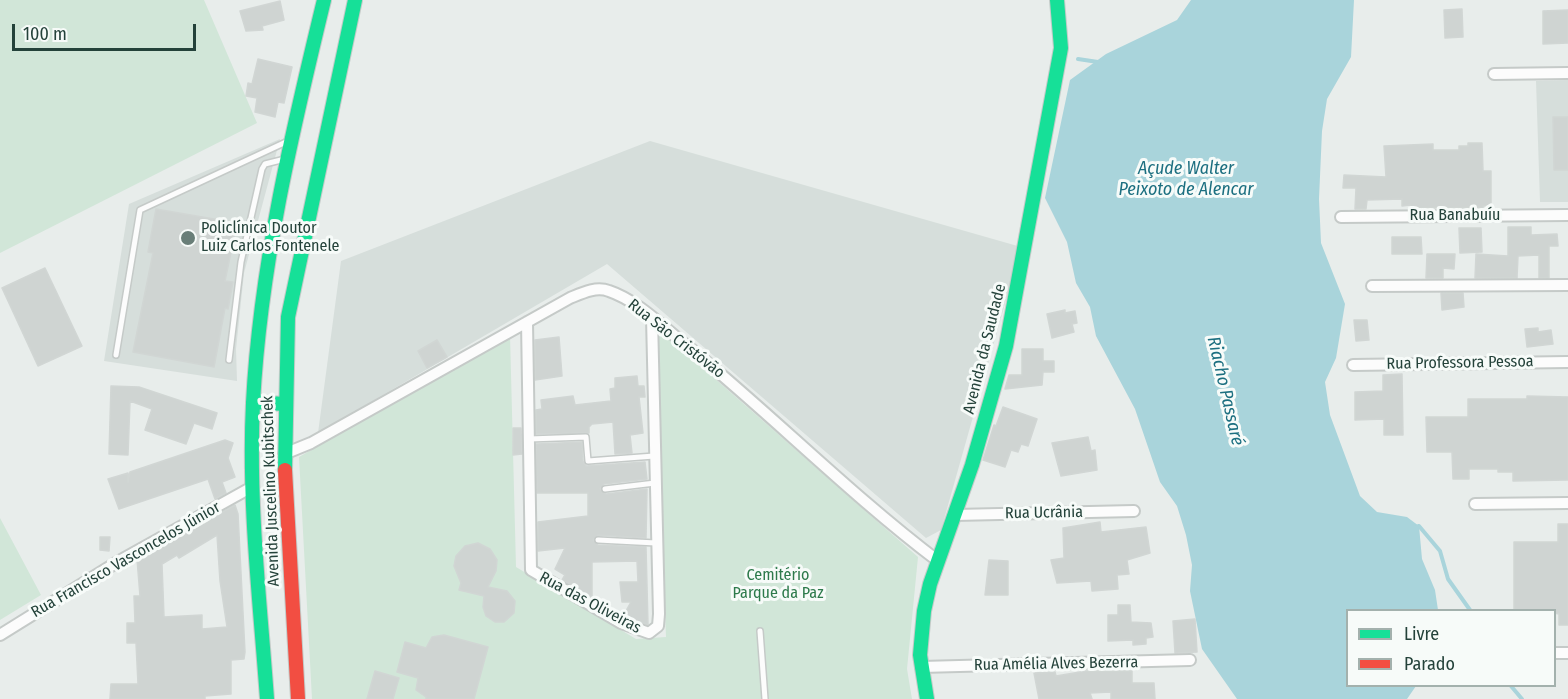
<!DOCTYPE html>
<html>
<head>
<meta charset="utf-8">
<style>
  body { margin:0 }
  #map { position:relative; width:1568px; height:699px; overflow:hidden; background:#e8edeb; font-family:"Fira Sans Condensed",sans-serif }
  canvas { display:block }
  .legend { position:absolute; left:1346px; top:609px; width:210px; height:78px; box-sizing:border-box; background:#f7fbf9; border:2px solid #a3b1ad; margin:0; padding:8px 10px; list-style:none; font-size:18px; color:#24423a }
  .legend li { display:flex; align-items:center; gap:12px; height:30px }
  .legend b { width:30px; border:2px solid #a3b1ad }
  .scale { position:absolute; left:12px; top:24px; width:184px; height:27px; box-sizing:border-box; border:3px solid #24423a; border-top:0; padding-left:8px; font-size:18px; line-height:21px; white-space:nowrap; color:#24423a; -webkit-text-stroke:4px #f7fbf9; paint-order:stroke }
</style>
</head>
<body>
<div id="map">
<canvas width="1568" height="699"></canvas>
<ul class="legend">
<li><b style="height:8px;background:#16e098"></b>Livre</li>
<li><b style="height:8px;background:#f24e42"></b>Parado</li>
</ul>
<div class="scale">100 m</div>
</div>
<script>
const ctx = document.querySelector('canvas').getContext('2d');
ctx.lineJoin = 'round';
function paint(path, color) {
  ctx.fillStyle = color;
  ctx.fill(path, 'evenodd');
}
function trace(path, color, width, dash) {
  ctx.strokeStyle = color;
  ctx.lineWidth = width;
  ctx.lineCap = dash ? 'butt' : 'round';
  ctx.setLineDash(dash || []);
  ctx.stroke(path);
}
function label(font, color, halo, rows, align = 'center') {
  ctx.font = font + ' "Fira Sans Condensed",sans-serif';
  ctx.lineWidth = 6;
  ctx.setLineDash([]);
  ctx.textBaseline = 'middle';
  ctx.strokeStyle = halo;
  ctx.fillStyle = color;
  for (const [text, x, y, turn = 0] of rows) {
    ctx.save();
    ctx.translate(x, y);
    ctx.rotate((+turn || 0) * Math.PI / 180);
    ctx.textAlign = isNaN(turn) ? turn : align;
    if (halo) ctx.strokeText(text, 0, 0);
    ctx.fillText(text, 0, 0);
    ctx.restore();
  }
}
const built = new Path2D(`
  M1568 80V202H1540L1536 81Z
  M280 139 244 273 236 349 237 381 104 361 129 204Z
  M650 141 1021 247 941 530 926 538 607 264 318 433 341 261Z`);
const green = new Path2D(`
  M0 0H204L257 123 0 253Z
  M663 333 918 557 907 669 912 699H312L299 457 510 335 516 567 636 639 666 637 654 337Z
  M0 518 41 595 0 620Z`);
const water = new Path2D(`
  M1191 0H1354L1351 57 1327 99 1322 131 1319 199 1321 243 1345 304 1336 358 1325 382 1330 415 1360 496 1377 512 1407 517 1419 526 1422 559 1435 590 1438 610H1348V686H1416L1407 699H1237L1202 649 1190 591 1192 565 1186 535 1177 506 1160 482 1135 409 1096 336 1090 307 1076 283 1067 242 1045 198 1070 80 1106 54 1177 20Z`);
const stream = new Path2D(`
  M1078 59 1098 62
  M1416 527 1419 526 1440 551 1448 579 1470 610
  M1511 686 1522 699`);
const building = new Path2D(`
  M280 1 284 20 262 26 263 30 246 31 240 11Z
  M1462 9 1463 37 1445 38 1444 10Z
  M1568 10V43L1543 44V11Z
  M258 59 292 67 284 103 278 102 275 117 255 112 257 98 246 96 248 83 252 84Z
  M1553 117H1568V170H1554Z
  M1468 143H1482L1483 171H1491V206H1483V208H1410V205L1402 206V199L1367 200 1366 209H1355L1356 188H1343L1344 175 1386 177 1384 146 1433 144V150H1459V146H1468Z
  M156 209 237 223 225 281 233 282 228 309 225 308 214 367 133 352 153 253 148 252Z
  M1508 227H1531V235L1557 234 1558 246H1549V278H1539V255L1518 256 1517 278H1475L1476 254 1508 256Z
  M1459 228H1481L1482 252 1460 253Z
  M1392 237H1421L1422 254H1392Z
  M1427 254H1455L1454 269 1443 268V278H1426Z
  M45 268 82 346 38 366 2 288Z
  M1441 293H1463L1464 307 1442 310Z
  M1065 310V313L1075 311 1077 323 1072 324 1074 332 1052 338 1047 314Z
  M1354 320H1367L1369 340 1356 341Z
  M1538 328V332L1551 330 1553 344 1527 347 1525 329Z
  M559 337 562 376 535 380V340Z
  M437 340 447 357 427 368 418 351Z
  M1022 349H1043V361H1054V372H1043L1042 385 1005 389 1009 375H1022Z
  M1402 374 1403 435H1384V419L1355 420V392L1383 391V375Z
  M637 376 638 386H644L645 397H639L643 433 630 435 632 453 615 454 613 422 592 424 589 427V433L536 434V410L542 409 541 400 573 396 575 405 611 401 610 389 615 388V378Z
  M111 386 139 387 217 413 212 429 194 423 186 444 145 430 152 409 130 401 128 455 109 454Z
  M1527 396 1568 397V480L1513 481V472H1498V469H1469V479H1453L1452 452H1427L1426 417H1468V399H1527Z
  M1003 407 1037 419 1028 446 1021 444 1018 452 1011 450 1005 467 983 460 994 425 996 426Z
  M513 428H521L522 454 513 455Z
  M1088 437 1091 451 1095 450 1097 470 1061 476 1052 443Z
  M225 440 233 443 228 458 235 477 222 482 226 493 215 499 208 479 119 509 108 479 128 473V482L130 472Z
  M582 442 583 461 586 466 645 462 647 479 604 484 600 489 606 494 647 489 646 538 598 535 593 540 598 545 646 547 648 625 623 616 631 602H622L620 582H638L637 561 592 562V597L562 580 565 575 555 569 565 548 538 551V522L588 516V493H537L536 444Z
  M235 505 238 514 245 652 244 659 231 660V694L205 696V699H110L111 684H138L136 643H127V623H135L134 596H140L137 559ZM217 535 220 581 227 627 202 629V615L164 617 162 564 177 555 179 558Z
  M1100 522 1101 532 1146 527 1150 553 1127 560 1129 574 1117 575 1118 589 1092 591 1091 581 1057 583 1051 560 1064 558 1063 528Z
  M1558 524H1568V625H1559V614L1554 613V610H1514V542H1558Z
  M100 537H110L109 551 100 550Z
  M478 543 490 549 497 560 496 571 488 587 507 591 515 601 514 613 504 622H495L486 616 483 607 484 596 459 590 461 583 454 566 456 556 465 546Z
  M989 560 1008 561V595H985Z
  M1118 605H1130L1131 622 1151 623 1153 637 1146 638V644L1133 645V640L1108 641V615H1118Z
  M1195 619 1197 652 1175 653 1173 621Z
  M444 635 488 647 474 699H426V697L416 690 418 678 397 672 405 642 426 648 432 637Z
  M375 671 399 678 393 699H367Z
  M1086 671H1132V683H1154L1155 699H1111V692L1090 693 1092 699H1039L1034 673 1055 672 1056 676Z`);
const lane = new Path2D(`
  M116 355 140 210 286 142
  M229 360 241 262 262 169 265 164 285 159
  M529 439 586 437 588 461 654 456
  M605 489 655 483
  M598 540 656 543
  M760 631 765 699`);
const street = new Path2D(`
  M1494 74 1568 73
  M1341 217 1568 215
  M1372 286 1568 285
  M527 322 531 570 621 623 649 633 658 626 659 614 652 318
  M1353 365 1568 362
  M284 454 311 443 570 298C582 293 596 286 609 291 639 301 666 330 691 349 775 418 851 495 938 561
  M1475 504 1568 503
  M955 515 1134 511
  M0 635 119 561 252 487
  M1554 653H1568
  M921 667 1190 660`);
const fast = new Path2D(`
  M253 402 284 404
  M285 470 288 317 355 0
  M267 699C260 601 248 502 253 403 260 267 292 132 324 0
  M927 699 920 655 924 611 930 584 972 465 1006 346 1061 48 1057 0`);
const jam = new Path2D(`
  M285 470 298 699`);
const markers = [
  [188,238,8,"#697e78"]
];
const streetNames = [
  ["Rua Banabuíu",1455,216],
  ["Rua São Cristóvão",676,339,38],
  ["Avenida da Saudade",985,349,-76],
  ["Rua Professora Pessoa",1460,363,-1],
  ["Avenida Juscelino Kubitschek",271,491,-92],
  ["Rua Ucrânia",1044,513,-1],
  ["Rua Francisco Vasconcelos Júnior",126,560,-30],
  ["Rua das Oliveiras",590,603,28],
  ["Rua Amélia Alves Bezerra",1056,664,-1]
];
const poiNames = [
  ["Policlínica Doutor",201,229],
  ["Luiz Carlos Fontenele",201,247]
];
const parkNames = [
  ["Cemitério",778,576],
  ["Parque da Paz",778,594]
];
const waterNames = [
  ["Açude Walter",1186,169],
  ["Peixoto de Alencar",1186,190],
  ["Riacho Passaré",1225,391,77]
];
paint(built, '#d6dedb');
paint(green, '#d1e6d8');
paint(water, '#a9d4db');
trace(stream, '#a9d4db', 4);
paint(building, '#cfd4d2');
trace(building, '#d1d6d4', 1.5);
trace(lane, '#c5cac8', 8);
trace(street, '#c5cac8', 14);
trace(fast, '#c3cbc8', 16);
trace(jam, '#c3cbc8', 16);
trace(lane, '#fcfcfc', 5);
trace(street, '#fcfcfc', 10);
trace(fast, '#16e098', 14);
trace(jam, '#f24e42', 14);
for (const [x, y, r, color] of markers) {
  const dot = new Path2D();
  dot.arc(x, y, r, 0, 2 * Math.PI);
  ctx.fillStyle = color;
  ctx.fill(dot);
  trace(dot, '#f7fbf9', 2);
}
label('16px', '#24423a', '#f7fbf9', streetNames);
label('16px', '#24423a', '#f7fbf9', poiNames, 'left');
label('16px', '#2d7a4b', '#f7fbf9', parkNames);
label('italic 18px', '#1c6f80', '#f7fbf9', waterNames);
</script>
</body>
</html>
